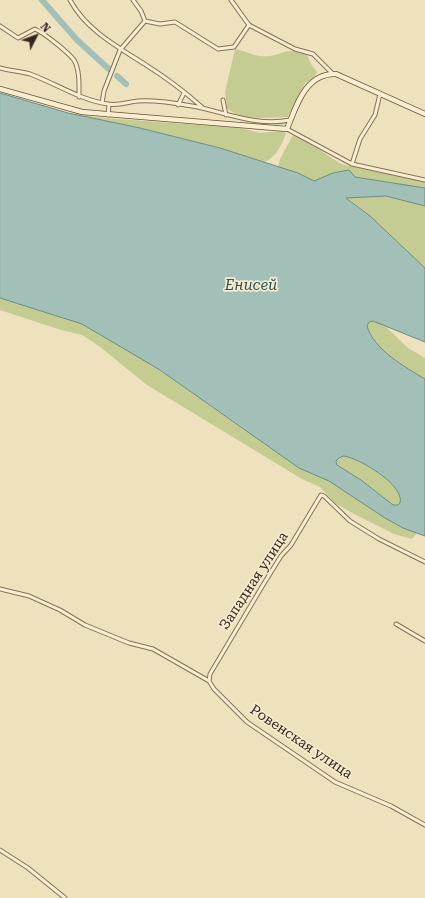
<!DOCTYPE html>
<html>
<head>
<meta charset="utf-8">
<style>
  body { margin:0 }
  #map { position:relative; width:425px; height:898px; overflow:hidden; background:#eee1be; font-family:"Roboto Serif",serif }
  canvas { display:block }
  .north { position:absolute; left:16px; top:16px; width:40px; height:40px; -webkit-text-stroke:3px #f6ebce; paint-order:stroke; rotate:48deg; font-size:11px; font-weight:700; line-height:16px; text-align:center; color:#36291c }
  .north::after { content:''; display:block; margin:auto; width:14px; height:18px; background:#36291c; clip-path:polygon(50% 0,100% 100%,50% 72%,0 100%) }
</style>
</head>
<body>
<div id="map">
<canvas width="425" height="898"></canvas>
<div class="north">N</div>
</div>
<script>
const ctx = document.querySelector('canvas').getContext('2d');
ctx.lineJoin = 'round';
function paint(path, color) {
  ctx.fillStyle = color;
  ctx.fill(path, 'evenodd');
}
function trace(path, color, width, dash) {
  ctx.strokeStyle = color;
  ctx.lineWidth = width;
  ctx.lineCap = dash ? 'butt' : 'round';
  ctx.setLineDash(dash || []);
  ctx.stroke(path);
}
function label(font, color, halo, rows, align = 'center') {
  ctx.font = font + ' "Roboto Serif",serif';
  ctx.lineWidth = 3.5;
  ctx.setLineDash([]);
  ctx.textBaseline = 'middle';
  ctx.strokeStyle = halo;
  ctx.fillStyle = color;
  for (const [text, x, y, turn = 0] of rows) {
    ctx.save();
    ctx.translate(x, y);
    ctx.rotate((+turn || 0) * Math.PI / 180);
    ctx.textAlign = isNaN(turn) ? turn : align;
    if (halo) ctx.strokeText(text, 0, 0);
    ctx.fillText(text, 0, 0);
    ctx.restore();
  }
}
const green = new Path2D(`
  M235 49C244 50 251 55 260 56 275 58 282 50 294 51 298 52 303 54 307 55L311 64 317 72 313 79 305 83 288 117C269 117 242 122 227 108L225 92Z
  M68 113 104 118 240 128 260 133 282 131 286 133C283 143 275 159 264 162L220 148 140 128Z
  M293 135 317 148 341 164 425 182V188L333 173 314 181 278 167 280 159Z
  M386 196 425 206V268L370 216 346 197Z
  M0 298 82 324 110 340 160 370 299 468 329 481 385 518 417 533 412 539 394 534 354 514 335 503 320 487 302 479 147 385 99 346 82 335 61 330 0 310Z
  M373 321 384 325 408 348 425 358V379C405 367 374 350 367 326L369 322Z
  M344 456C359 458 405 485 400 503L398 505H393L361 480 337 465 336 461 339 458Z`);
const water = new Path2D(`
  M0 93 68 113 140 128 220 148 298 173 314 181 333 173 349 170 355 177 425 188V206L386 196 346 198 370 216 425 268V342L373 321 369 322 367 326C374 350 405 367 425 379V536L403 528 385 518 329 481 299 468 160 370 82 324 0 298ZM344 456C359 458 405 485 400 503L398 505H393L361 480 337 465 336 461 339 458Z`);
const river = new Path2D(`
  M42 0 77 40 110 70
  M117 76 126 84`);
const street = new Path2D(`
  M70 0C86 30 118 47 146 65 165 77 185 92 202 107
  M133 0 141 11 145 21 160 24 175 22 218 49 234 47 249 25
  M231 0 249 25 295 49 313 54 333 74
  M0 26 18 38 35 29C44 33 68 52 74 60 80 70 79 86 79 97
  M0 68C10 71 20 71 30 74 57 84 80 100 108 104 119 106 127 102 138 101 156 100 175 103 192 106 225 112 256 127 290 120
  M223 100 226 115
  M102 103 104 91 120 50 145 21
  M178 105 184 93
  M108 115 109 105
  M287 129 352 164 425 180
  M352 164 360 139 375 115 380 94
  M0 589 29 596 60 610 85 625 129 643 153 649 209 681 214 689 247 722 335 782 391 806 425 825
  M396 624 425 641
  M209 681 210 674 263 585 281 556 291 545 321 495 324 496 350 521 379 539 425 562
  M0 850 28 868 65 898`);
const secondary = new Path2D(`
  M0 89 82 112 287 129C296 107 305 73 336 74L425 114`);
const streetNames = [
  ["Западная улица",254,581,-57],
  ["Ровенская улица",301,742,34]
];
const waterNames = [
  ["Енисей",251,286]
];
paint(green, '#c4cc92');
paint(water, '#a2c0b7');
trace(water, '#698d85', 1);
trace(river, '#a2c0b7', 6);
trace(street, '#867157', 5);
trace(secondary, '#68523a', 6);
trace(street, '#f9eed1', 3);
trace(secondary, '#f9eed1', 4.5);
label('14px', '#36291c', '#f6ebce', streetNames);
label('italic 15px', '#2a5654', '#f6ebce', waterNames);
</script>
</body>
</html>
